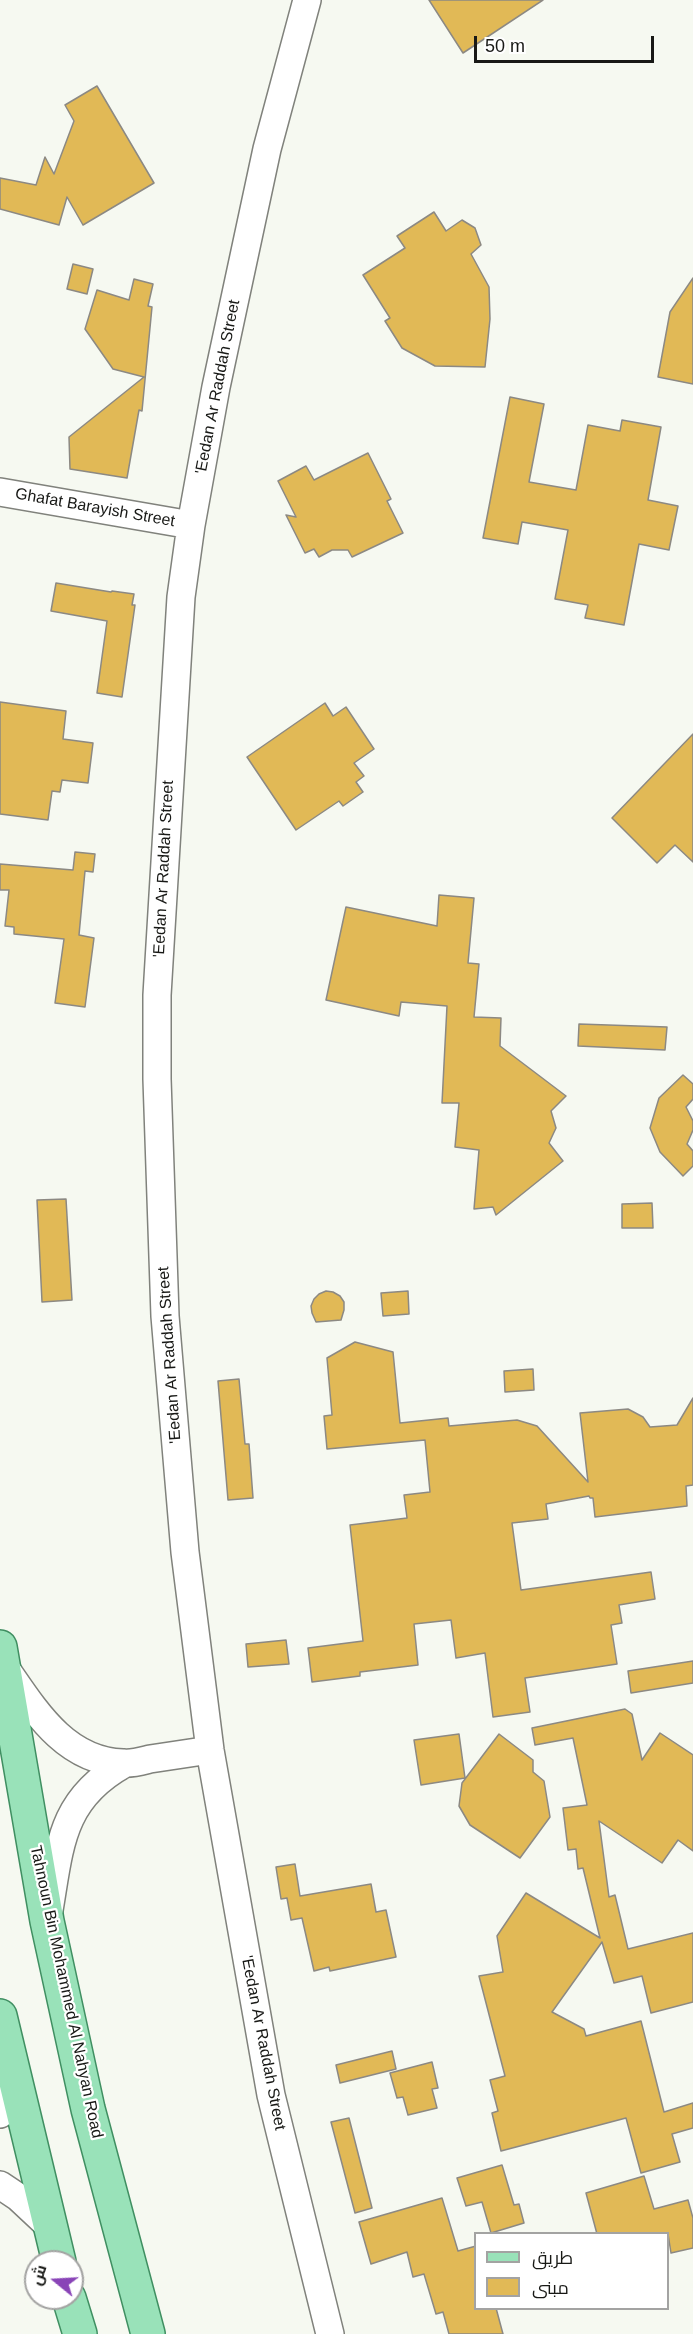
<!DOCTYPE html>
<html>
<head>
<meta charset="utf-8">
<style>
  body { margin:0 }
  #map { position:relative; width:693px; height:2334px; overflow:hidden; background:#f6f9f1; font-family:Arial,Cairo,sans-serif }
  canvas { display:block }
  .legend { position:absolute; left:474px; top:2232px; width:195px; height:78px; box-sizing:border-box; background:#fff; border:2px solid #a3a3a2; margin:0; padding:8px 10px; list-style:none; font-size:18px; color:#181916 }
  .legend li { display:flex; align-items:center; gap:12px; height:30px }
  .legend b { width:30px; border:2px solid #a3a3a2 }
  .north { position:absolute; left:24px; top:2250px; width:60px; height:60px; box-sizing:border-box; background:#fff; border:2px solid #a3a3a2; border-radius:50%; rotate:288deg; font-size:16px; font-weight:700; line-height:24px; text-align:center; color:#181916 }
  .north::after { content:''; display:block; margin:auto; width:21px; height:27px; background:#8944b7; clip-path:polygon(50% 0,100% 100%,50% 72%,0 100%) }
  .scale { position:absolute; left:474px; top:36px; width:180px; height:27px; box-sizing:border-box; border:3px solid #181916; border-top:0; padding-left:8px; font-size:18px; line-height:21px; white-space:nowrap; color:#181916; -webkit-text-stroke:4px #fff; paint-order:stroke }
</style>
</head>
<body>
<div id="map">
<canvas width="693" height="2334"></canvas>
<ul class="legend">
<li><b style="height:8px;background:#99e2b9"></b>طريق</li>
<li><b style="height:16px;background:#e1b956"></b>مبنى</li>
</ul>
<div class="north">ش</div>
<div class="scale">50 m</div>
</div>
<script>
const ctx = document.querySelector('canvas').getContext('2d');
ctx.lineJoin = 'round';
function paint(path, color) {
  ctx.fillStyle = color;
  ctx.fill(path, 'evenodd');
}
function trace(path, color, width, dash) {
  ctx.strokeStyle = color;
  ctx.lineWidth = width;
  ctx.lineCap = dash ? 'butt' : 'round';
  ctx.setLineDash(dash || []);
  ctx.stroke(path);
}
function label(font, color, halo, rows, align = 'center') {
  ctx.font = font + ' Arial,sans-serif';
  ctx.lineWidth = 4.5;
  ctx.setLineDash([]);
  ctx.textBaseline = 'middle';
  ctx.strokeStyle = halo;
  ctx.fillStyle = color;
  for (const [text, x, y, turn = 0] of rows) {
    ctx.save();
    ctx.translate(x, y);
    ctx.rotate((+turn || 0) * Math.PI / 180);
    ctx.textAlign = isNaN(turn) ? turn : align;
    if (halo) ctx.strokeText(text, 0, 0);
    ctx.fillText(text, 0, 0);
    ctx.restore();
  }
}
const building = new Path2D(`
  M429 0H543L463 53Z
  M97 86 154 183 83 225 67 197 59 225 0 209V178L36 185 45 157 54 174 74 121 65 105Z
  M434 212 446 231 462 220 475 228 481 245 471 254 489 287 490 319 485 367 435 366 402 348 385 321 390 318 363 275 405 248 397 236Z
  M73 264 93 269 87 294 67 289Z
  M693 278V384L658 377 670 312Z
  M134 279 153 284 148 306 152 307 142 411 139 410 127 478 70 469 69 437 144 377 113 369 85 329 97 290 129 300Z
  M510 397 544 404 529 482 576 490 588 425 620 431 622 420 661 427 648 500 678 506 669 550 639 544 624 625 585 618 588 605 555 599 568 530 522 522 518 544 483 538Z
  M368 453 391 499 387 501 403 533 352 557 348 550H332L319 557 314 549 305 553 286 515 296 517 278 481 306 466 314 480Z
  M56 583 111 592 112 591 134 594 132 605H135L122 697 97 693 107 621 51 611Z
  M0 702 66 711 63 739 93 743 88 783 62 780 60 792 52 791 48 820 0 814Z
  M325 703 333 716 346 707 374 749 354 763 364 776 356 782 363 792 343 806 339 801 296 830 247 757Z
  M693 734V862L675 845 657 863 612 818Z
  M75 852 95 854 93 872 85 871 79 935 94 938 85 1007 55 1003 64 939 14 934V927L5 926 9 890H0V864L73 870Z
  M439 895 474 898 468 963 479 964 474 1017 501 1018 500 1046 566 1096 551 1111 556 1128 549 1143 563 1161 496 1215 493 1207 474 1209 479 1150 455 1147 459 1103H442L447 1006 401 1002 399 1016 326 1000 346 907 437 926Z
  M579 1024 667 1027 665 1050 578 1046Z
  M683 1075 693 1084V1099L686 1107 693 1121V1130L687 1144 693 1151V1166L683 1176 660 1152 650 1128 659 1098Z
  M66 1199 72 1300 42 1302 37 1200Z
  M652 1203 653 1228H622V1204Z
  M326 1291 333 1292 340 1296 344 1302V1310L341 1320 316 1322 312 1313 311 1306 314 1299 319 1294Z
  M408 1291 409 1314 383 1316 381 1293Z
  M355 1342 393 1352 400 1423 448 1418 449 1426 517 1420 537 1426 588 1482 580 1413 628 1409 643 1417 650 1427 677 1425 693 1398V1485L686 1486 687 1506 595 1517 593 1498H590L589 1496 546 1504 548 1519 512 1523 521 1590 651 1572 655 1599 619 1605 622 1623 611 1625 617 1664 525 1678 530 1712 493 1717 485 1653 456 1658 451 1620 414 1624 418 1665 360 1672V1676L312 1682 308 1648 363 1641 350 1525 407 1518 404 1495 430 1492 425 1440 327 1449 324 1416 332 1415 327 1358Z
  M533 1369 534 1390 505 1392 504 1371Z
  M239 1379 245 1444H249L253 1498 228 1500 218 1381Z
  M286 1640 289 1664 248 1667 246 1644Z
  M693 1661V1683L631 1693 628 1671Z
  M625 1709 632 1714 642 1760 660 1733 693 1755V1851L678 1840 662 1863 599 1821 609 1897 615 1895 628 1949 693 1933V2002L651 2013 642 1976 614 1983 602 1942 552 2012 584 2029 586 2036 641 2021 664 2112 693 2103V2128L672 2134 680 2162 641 2173 626 2118 501 2151 492 2113 498 2111 490 2080 505 2076 479 1976 503 1972 497 1936 526 1893 600 1938 583 1868 578 1869 576 1849 568 1850 563 1808 587 1805 573 1738 535 1745 532 1728Z
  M459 1734 465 1778 421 1785 414 1740Z
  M499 1734 533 1760V1772L544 1781 550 1817 520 1858 470 1825 459 1806 462 1783Z
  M295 1864 300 1896 371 1884 376 1912 386 1910 396 1957 330 1971 329 1967 314 1971 302 1918 291 1920 287 1898 281 1899 276 1867Z
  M392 2051 396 2069 340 2083 336 2065Z
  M432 2062 438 2088 432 2089 437 2108 408 2115 403 2097 397 2098 390 2073Z
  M349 2118 372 2208 355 2213 331 2122Z
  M502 2165 514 2205 519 2204 524 2223 491 2233 482 2202 466 2206 457 2178Z
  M644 2176 654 2209 688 2200 693 2218V2248L671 2253 668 2234H597L586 2193Z
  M442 2198 458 2251 476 2246V2308H496L503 2334H449L443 2312 436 2314 424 2274 413 2277 407 2252 371 2264 359 2222Z`);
const minor = new Path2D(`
  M307 0 267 149 216 387 191 525 181 597 157 995V1079L165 1316 185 1552 210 1750 271 2095 330 2334
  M0 492 191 525
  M4 1666C34 1709 64 1761 123 1763 132 1764 142 1761 150 1759 170 1756 190 1753 210 1750
  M49 1910C60 1845 61 1799 124 1764
  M0 2114 15 2083
  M0 2185 18 2197 49 2226`);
const major = new Path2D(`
  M0 1647 47 1921 88 2109 148 2334
  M0 2016 59 2262
  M69 2298 80 2334`);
const streetNames = [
  ["'Eedan Ar Raddah Street",218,387,-79],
  ["Ghafat Barayish Street",95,508,10],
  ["'Eedan Ar Raddah Street",164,869,-87],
  ["'Eedan Ar Raddah Street",170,1355,-94],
  ["Tahnoun Bin Mohammed Al Nahyan Road",66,1992,78],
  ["'Eedan Ar Raddah Street",263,2043,79]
];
paint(building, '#e1b956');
trace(building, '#8c8983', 1.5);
trace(minor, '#80827c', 30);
trace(major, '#408f62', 36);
trace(minor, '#fff', 27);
trace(major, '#99e2b9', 33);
label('16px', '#181916', '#fff', streetNames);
</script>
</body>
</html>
